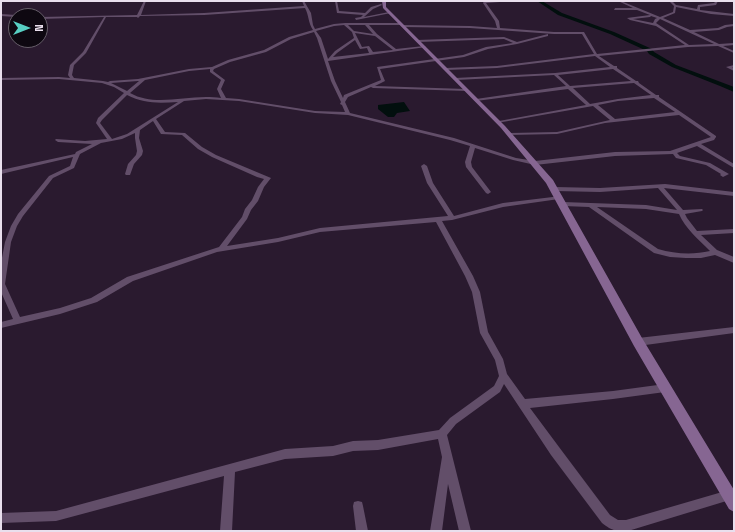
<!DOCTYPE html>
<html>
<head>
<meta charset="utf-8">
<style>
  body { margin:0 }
  #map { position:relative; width:735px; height:532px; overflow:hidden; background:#2a1a2f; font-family:"Space Grotesk",sans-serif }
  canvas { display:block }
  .frame { position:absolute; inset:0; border:2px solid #e9dfed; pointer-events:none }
  .north { position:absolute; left:8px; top:8px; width:40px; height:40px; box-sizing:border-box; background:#0e0811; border:1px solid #665e69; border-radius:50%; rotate:90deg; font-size:11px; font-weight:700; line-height:16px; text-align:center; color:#e9dfed }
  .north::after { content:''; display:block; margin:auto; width:14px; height:18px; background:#57cec2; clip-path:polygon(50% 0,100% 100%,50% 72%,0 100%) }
</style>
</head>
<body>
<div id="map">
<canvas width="735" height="532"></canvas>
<div class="frame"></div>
<div class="north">N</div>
</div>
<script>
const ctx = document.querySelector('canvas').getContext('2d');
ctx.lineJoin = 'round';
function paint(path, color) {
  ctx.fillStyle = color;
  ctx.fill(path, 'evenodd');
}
const water = new Path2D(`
  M404 102 410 111 397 113 394 117H388L378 109V105Z`);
const river = new Path2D(`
  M537 1H542L562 13 614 32 652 49 654 52 676 65 734 87V92L720 86 672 67 649 54 647 51 610 34 558 15Z`);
const street = new Path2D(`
  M144 1H146L141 15 204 13 304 6 302 1H304L311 13 313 25 315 29 334 24 345 23H401L402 25H369L377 34 396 49 424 46 426 47 328 61 335 81 343 98 344 95 381 80 377 67 463 55 486 47 513 43 504 39 418 42 417 40 504 37 517 42 548 34V36L517 44 488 49 464 57 380 69 385 81 375 86 466 89 468 90 467 91 373 88 371 87 348 97 345 102 350 113 454 138 516 158 535 161 615 152 670 151 711 137 679 115 605 123 557 134 508 135V133H510L557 132 610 120 593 106 497 123V121H499L586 105 568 89 476 101 474 100 476 99 566 86 554 75 456 80H455V78L555 73 610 67 595 56 497 68 446 70H445V68L497 66 594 54 582 34H554L470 28 403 27 402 25 470 26 497 28 495 21 483 3 484 1H514L486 3 499 21 500 28 554 32H584L597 54 685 45 656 26 630 20 627 18 650 15 637 10H614L615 8H633L618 1H621L660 17 673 12 674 6 669 1H672L676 5 697 9 698 5 714 3 716 1H718L716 5 700 7V10L734 14V16L711 14 676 7 675 13 663 18 690 30 718 28 725 25 734 24V26L727 27 719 30 694 32 719 44 734 43V45L723 46 734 51V53L718 46 688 47 599 56 614 66H617V68L636 81H638L639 83 656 95H659V97L716 136V137L714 140 701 144 734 164V168L697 146 677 153 680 156 710 163 729 174 723 177 720 175 721 174 706 165 676 158 673 154 615 156 535 165 513 160 475 148 471 162 472 167 491 192 488 194 486 193 466 167 465 162 470 146 450 140 348 115 315 113 239 101 206 99 184 101 156 119 165 132 185 133 202 147 216 155 271 178 264 187 258 201 251 210 247 219 227 246 278 238 320 228 448 216 427 183 421 166 424 164 427 166 433 183 454 216 503 203 561 196V198L559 199 503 207 452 220 442 221 473 276 480 292 488 332 503 359 507 374 525 399 613 391 665 384 668 385 669 388 668 391 665 392 613 399 530 408 559 447 610 515 618 520H626L729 490 733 491 734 494 733 499 628 531C614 531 613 531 602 523L551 455 504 384 500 392 456 424 447 435 471 531H459L448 484 442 531H430L442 457 438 439 378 450 353 451 333 456 285 459 235 472 232 531H220L224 476 56 521 1 523V513L56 511 285 449 333 446 353 441 378 440 439 430 450 418 494 386 499 376 495 360 480 333 472 292 465 276 436 222 320 232 278 242 217 252 133 281 97 302 60 314 1 328V322L13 319 1 292V263L5 242 11 226 18 214 49 176 70 166 73 157 1 174V170L75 154 76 152 92 144 58 142 55 140 56 139 85 141 107 139 96 123 98 118 124 93 114 87 102 83 59 79 1 80V78L59 77 70 78 68 75 70 65 83 52 104 17 40 19V17L137 15ZM305 8C309 15 308 23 313 30L289 37 264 50 228 60 212 67 189 69 138 79 110 81 108 82 103 81 74 78 72 75 74 65 86 53 106 17H137L138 18 140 16 204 15ZM651 16 657 18 655 19 653 23 633 19 650 17ZM660 19 714 44 689 45 656 23ZM344 25 352 32 354 38 335 51 328 59 321 38 316 31 334 26ZM348 25H365L373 34 354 31ZM314 32 317 38 331 81 341 102 340 104 342 105 345 112 315 111 239 99 226 98 221 89 225 80 213 71 214 69 230 62 266 52 291 39ZM355 33 375 36 393 50 373 52 369 46 362 47ZM355 40 360 49 367 48 369 53 333 57 337 53ZM210 69V72L221 80 217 89 221 98C216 97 211 97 206 97 180 97 153 106 130 93L145 80 189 71ZM613 69 631 81 570 86 558 75ZM139 81 127 91 111 83 138 81ZM634 83 651 95 618 99 590 104 573 88ZM127 95C144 104 159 103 178 102L127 134 112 139 100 123 102 120ZM654 98 675 112 615 119 598 105 618 101ZM153 121 161 134 182 135 198 149 212 157 257 177 264 179 258 187 252 200 245 209 242 217 219 247 127 277 91 298 60 308 20 317 5 284 11 242 17 226 23 216 53 178 74 168 80 154 101 143 122 139 135 133V138L137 151 136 155 128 164 125 174 126 175H130L134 164 142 155 143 151 139 138 140 130Z
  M335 1H337L339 11 365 13 371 7 381 4 382 5 373 9 364 17 389 12 391 13 356 20 355 18 361 17 363 15 337 13Z
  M1 14 16 15 18 16 16 17 1 16Z
  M734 65V67H732L734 68V71L726 67Z
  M665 184 734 192V196L664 188 683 210 702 209 703 210 702 211 685 214 687 218 697 231 734 229V233L701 235 717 250 734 257V263L715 255 701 258H686L670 257 654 253 589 207 563 206 560 204 563 202 646 205 677 210 658 188 600 192 555 191 552 189 555 187 600 188ZM597 207 646 209 679 214C685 228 699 240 710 251 693 255 675 254 658 249Z
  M734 327V333L638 346 635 345 634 342 635 339 638 338Z
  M358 501 362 502 363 506 368 531H356L353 506 354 502Z`);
const secondary = new Path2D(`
  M382 1H386V7L505 126 553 180 642 338 734 490V512L729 509 634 346 546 183 501 128 383 8Z`);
paint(water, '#020f0e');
paint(river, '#020f0e');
paint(street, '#624e69');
paint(secondary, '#866692');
</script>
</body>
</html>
